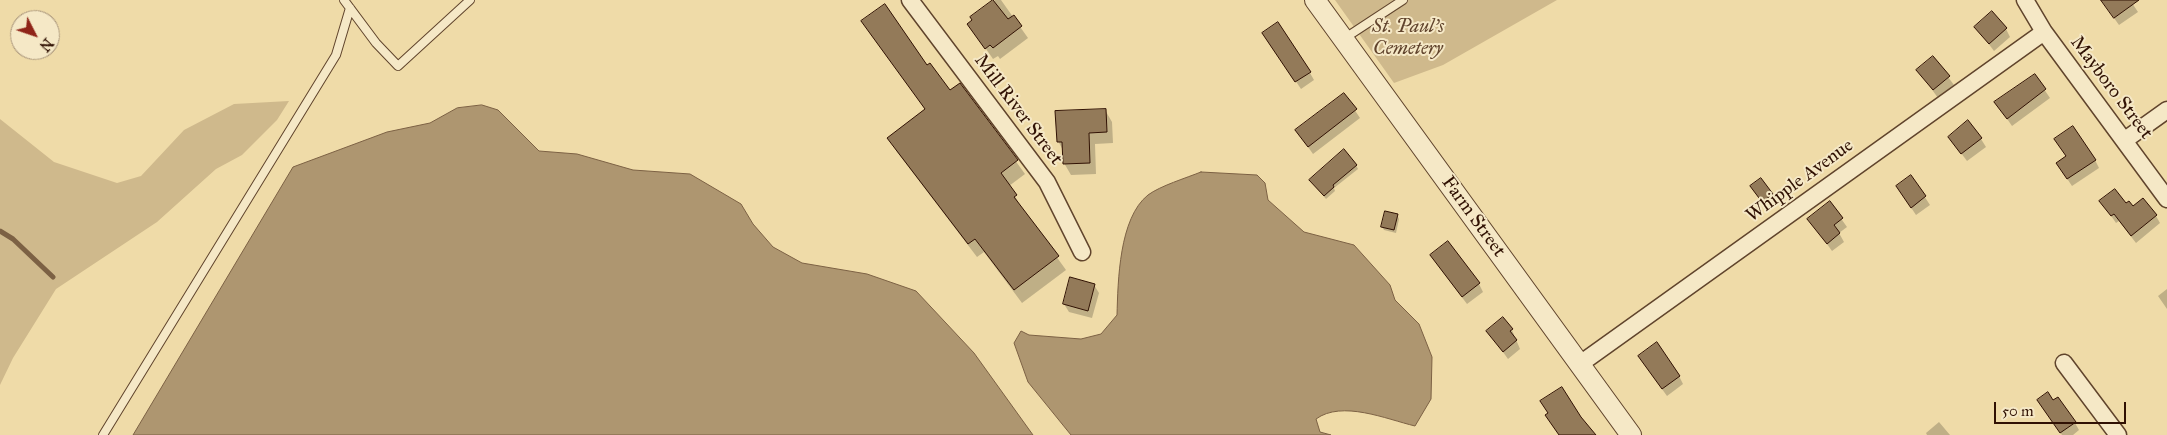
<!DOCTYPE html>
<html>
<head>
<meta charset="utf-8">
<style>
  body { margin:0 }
  #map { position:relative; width:2167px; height:435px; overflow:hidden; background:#efdba8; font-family:"IM FELL Great Primer",serif }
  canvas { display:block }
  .north { position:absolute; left:10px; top:10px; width:50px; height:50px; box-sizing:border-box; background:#f5e8c6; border:1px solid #a69278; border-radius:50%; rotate:131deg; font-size:14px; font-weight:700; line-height:20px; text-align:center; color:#301103 }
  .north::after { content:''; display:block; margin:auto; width:18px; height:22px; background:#8f2418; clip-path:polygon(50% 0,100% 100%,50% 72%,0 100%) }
  .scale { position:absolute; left:1994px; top:402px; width:132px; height:22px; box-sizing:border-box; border:2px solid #301103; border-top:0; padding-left:6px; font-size:15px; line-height:18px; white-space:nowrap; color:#301103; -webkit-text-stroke:4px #f5e8c6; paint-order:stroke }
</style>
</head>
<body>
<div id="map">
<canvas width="2167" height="435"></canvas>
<div class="north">N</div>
<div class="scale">50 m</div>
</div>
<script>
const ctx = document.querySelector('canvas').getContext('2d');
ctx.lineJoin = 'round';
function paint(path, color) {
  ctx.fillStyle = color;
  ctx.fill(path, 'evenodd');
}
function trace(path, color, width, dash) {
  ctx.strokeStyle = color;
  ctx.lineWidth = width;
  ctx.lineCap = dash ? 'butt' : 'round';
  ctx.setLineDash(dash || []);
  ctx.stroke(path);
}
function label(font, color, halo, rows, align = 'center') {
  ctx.font = font + ' "IM FELL Great Primer",serif';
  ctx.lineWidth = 4;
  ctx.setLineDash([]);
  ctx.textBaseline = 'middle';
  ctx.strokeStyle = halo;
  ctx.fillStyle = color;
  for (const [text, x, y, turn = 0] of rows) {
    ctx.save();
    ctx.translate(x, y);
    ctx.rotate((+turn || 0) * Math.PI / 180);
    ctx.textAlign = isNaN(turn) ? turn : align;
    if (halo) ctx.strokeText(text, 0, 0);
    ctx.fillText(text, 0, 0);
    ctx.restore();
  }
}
const green = new Path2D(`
  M1335 0H1557L1443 65 1394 83Z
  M289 101 277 120 242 155 216 169 157 222 56 289 13 358 0 385V119L54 162 117 183 141 176 184 130 234 104Z`);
const water = new Path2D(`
  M482 105 498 110 539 151 577 154 633 170 690 174 741 204 753 224 773 247 802 263 867 274 916 291 974 353 1033 435H133L293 167 387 132 430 123 457 108Z
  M1201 172 1257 175 1265 183 1268 200 1304 232 1354 245 1390 285 1395 300 1419 324 1432 357 1431 399 1415 426C1386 419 1342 400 1316 419L1320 432 1331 435H1071L1028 382 1014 343 1021 331 1029 335 1081 339 1101 334 1117 315C1118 281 1119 218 1148 195 1160 186 1186 178 1201 172Z`);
const shadow = new Path2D(`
  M995 0H1001L1028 38 1000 59 998 56 993 59 969 24 974 20 972 17Z
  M2101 0H2130L2138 12 2119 25Z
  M863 21 927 67 950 92 960 84 1025 174 1009 186 1023 210 1066 270 1022 303 984 252 977 257 897 152 889 138 926 110Z
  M1976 27 2006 29 2010 37 1994 51Z
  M1269 41 1310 73 1314 80 1301 89Z
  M1933 57 1954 85 1938 98 1918 70Z
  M2035 76 2050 98 2012 126 2001 110Z
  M1344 94 1360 118 1313 154 1296 130Z
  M1105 110 1112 122 1113 143 1095 144 1096 174 1071 175 1064 163V152L1058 141Z
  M1949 137 1981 139 1986 147 1967 161Z
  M2067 157 2095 160 2099 168 2072 186 2062 171Z
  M1356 165 1358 169 1334 188 1335 191 1326 199 1311 181Z
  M1911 176 1930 205 1916 215 1902 194Z
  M1757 194 1772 195 1776 202 1767 209Z
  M2101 201 2126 205 2156 216 2160 223 2136 243 2119 221 2116 223Z
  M1830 203 1847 227 1839 233 1844 242 1832 251 1809 219Z
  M1397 215 1399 219 1396 233 1384 230 1382 227Z
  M1436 263 1479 284 1483 292 1467 304Z
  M1094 285 1099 293 1092 318 1069 312 1064 304Z
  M2167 289V309L2158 296Z
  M1512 330 1520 349 1508 359 1488 331Z
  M1644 364 1679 376 1683 384 1667 396Z
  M2043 408 2075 423 2079 430 2073 435H2062Z
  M1939 422 1950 435H1927L1926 433Z`);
const stream = new Path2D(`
  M0 231 13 239 53 277`);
const building = new Path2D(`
  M993 0 1008 19 1014 15 1022 26 993 48 990 45 985 49 967 24 972 20 970 17Z
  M2101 0H2139L2114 18Z
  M885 4 927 65 930 63 950 90 960 83 1018 160 1001 173 1017 195 1014 197 1059 256 1014 290 975 239 968 244 887 138 925 109 861 21Z
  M1992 11 2007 28 1989 44 1974 27Z
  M1278 22 1311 72 1295 82 1262 33Z
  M1933 56 1950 76 1933 90 1916 70Z
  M2035 74 2046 89 2007 119 1994 102Z
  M1344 93 1357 109 1308 147 1295 130Z
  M1106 109 1107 132 1089 133 1090 163 1063 164 1062 142H1057L1055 111Z
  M1968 120 1982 138 1961 154 1948 137Z
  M2073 126 2096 160 2067 179 2056 163 2066 156 2054 139Z
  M1344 149 1357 165 1333 185 1334 187 1324 196 1309 180Z
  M1911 175 1926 196 1911 208 1896 186Z
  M1761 178 1773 194 1762 202 1750 186Z
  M2115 189 2126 203 2129 201 2133 206 2143 198 2157 215 2131 236 2114 214 2111 216 2099 201Z
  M1830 201 1843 218 1834 225 1840 233 1827 244 1807 219Z
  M1385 211 1398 214 1394 230 1381 227Z
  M1448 241 1480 283 1462 297 1430 255Z
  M1070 277 1095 284 1088 311 1063 304Z
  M1503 317 1513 329 1510 331 1517 340 1503 352 1486 331Z
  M1657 342 1680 376 1662 389 1638 356Z
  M1562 387 1581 417 1596 435H1559L1545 415 1548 413 1540 401Z
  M2048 392 2053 400 2058 397 2076 422 2060 433 2037 400Z`);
const service = new Path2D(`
  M344 0 376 43 398 66 470 0
  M1345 38 1403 0
  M103 435 336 55 350 8`);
const minor = new Path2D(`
  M910 0 1047 182 1082 252
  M2025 0 2044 32 2167 199
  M2125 140 2167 110
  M2064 363 2118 435
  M1580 364 2044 32`);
const tertiary = new Path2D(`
  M1315 0 1631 435`);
const parkNames = [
  ["St. Paul's",1408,27],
  ["Cemetery",1408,49]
];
const streetNames = [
  ["Mayboro Street",2111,88,53],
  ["Mill River Street",1018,110,53],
  ["Whipple Avenue",1800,181,-36],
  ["Farm Street",1473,217,54]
];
paint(green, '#cfb98c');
paint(water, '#ae9670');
trace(water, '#7c6144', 1);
paint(shadow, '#0003');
trace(stream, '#7c6144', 5);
paint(building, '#937a59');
trace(building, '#301103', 1);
trace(service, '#60442c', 10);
trace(minor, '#60442c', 19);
trace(tertiary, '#60442c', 22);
trace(service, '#f5e8c6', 8);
trace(minor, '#f5e8c6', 16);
trace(tertiary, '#f5e8c6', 20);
label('italic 19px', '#60432c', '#f5e8c6', parkNames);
label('19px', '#301103', '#f5e8c6', streetNames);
</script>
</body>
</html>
